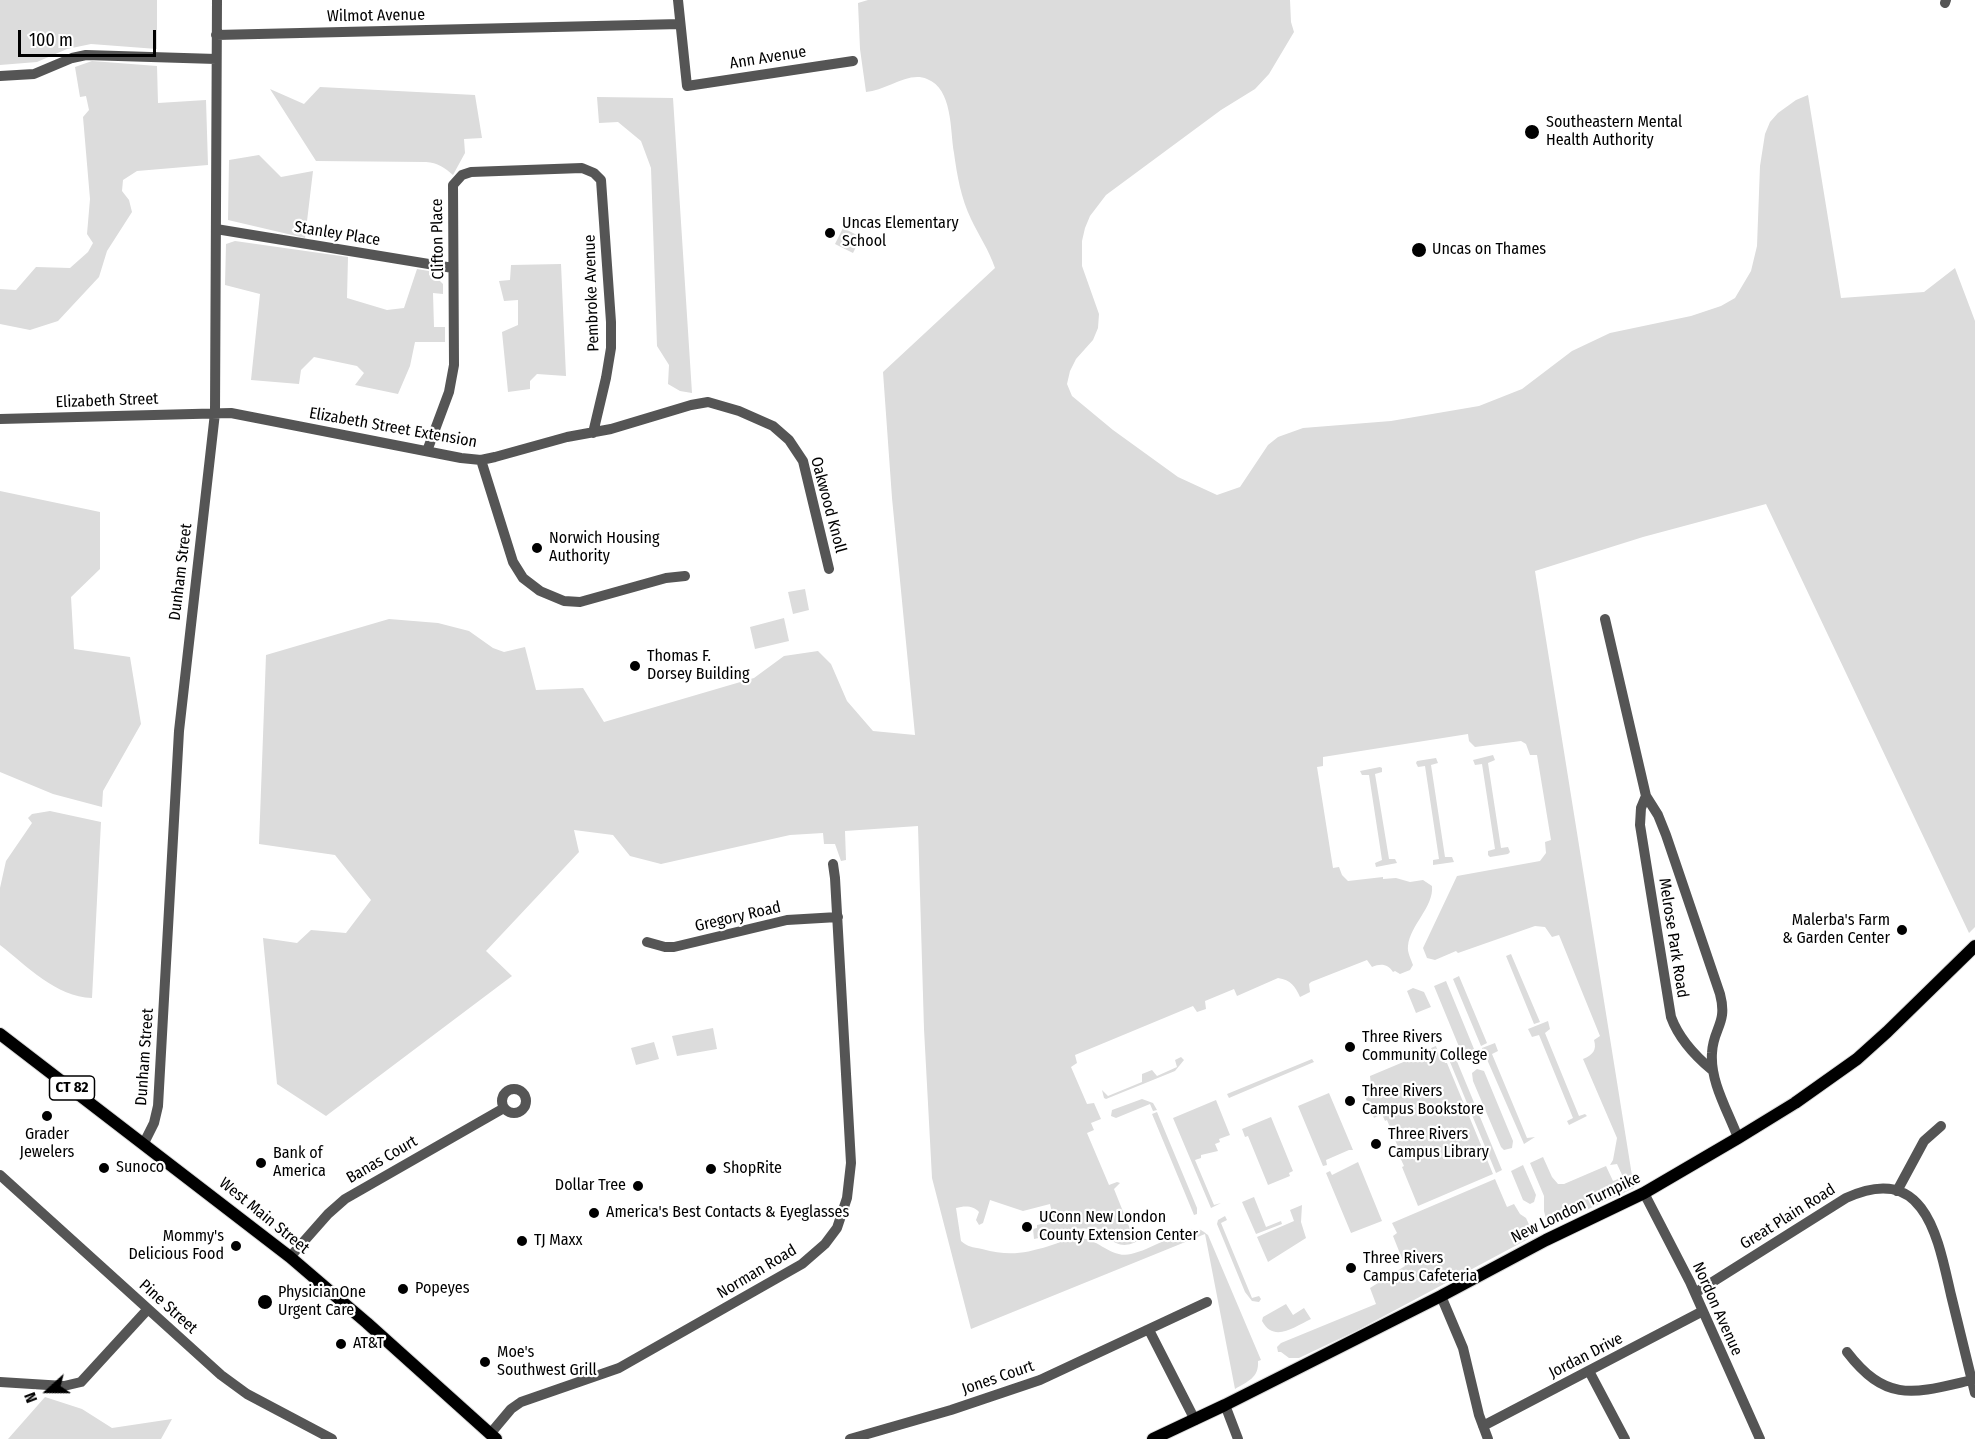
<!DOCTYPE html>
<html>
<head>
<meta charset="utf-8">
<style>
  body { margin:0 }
  #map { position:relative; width:1975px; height:1439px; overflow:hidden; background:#fff; font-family:"Fira Sans Condensed",sans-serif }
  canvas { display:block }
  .north { position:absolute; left:18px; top:1361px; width:60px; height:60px; -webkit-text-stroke:4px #fff; paint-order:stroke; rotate:249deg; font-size:16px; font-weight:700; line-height:24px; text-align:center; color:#000 }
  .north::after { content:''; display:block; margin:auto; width:21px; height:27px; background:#000; clip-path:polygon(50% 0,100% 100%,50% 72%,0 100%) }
  .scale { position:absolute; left:18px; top:30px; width:138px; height:27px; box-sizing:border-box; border:3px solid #000; border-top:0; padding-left:8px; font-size:18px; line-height:21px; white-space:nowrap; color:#000; -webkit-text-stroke:4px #fff; paint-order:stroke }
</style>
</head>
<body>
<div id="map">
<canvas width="1975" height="1439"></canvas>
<div class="north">N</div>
<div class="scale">100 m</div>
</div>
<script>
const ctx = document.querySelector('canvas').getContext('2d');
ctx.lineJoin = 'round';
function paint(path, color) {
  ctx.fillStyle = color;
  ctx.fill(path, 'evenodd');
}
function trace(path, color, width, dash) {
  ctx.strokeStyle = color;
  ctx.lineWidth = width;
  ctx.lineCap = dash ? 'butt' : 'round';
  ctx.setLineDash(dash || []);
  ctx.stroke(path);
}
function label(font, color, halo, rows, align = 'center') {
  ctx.font = font + ' "Fira Sans Condensed",sans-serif';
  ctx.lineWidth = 4.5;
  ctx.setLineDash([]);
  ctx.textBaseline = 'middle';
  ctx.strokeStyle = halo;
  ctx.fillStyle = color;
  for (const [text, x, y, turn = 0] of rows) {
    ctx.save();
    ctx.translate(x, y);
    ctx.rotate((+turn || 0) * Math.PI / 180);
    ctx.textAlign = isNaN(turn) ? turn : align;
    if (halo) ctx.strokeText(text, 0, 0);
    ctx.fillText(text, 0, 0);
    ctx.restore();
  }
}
const green = new Path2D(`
  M0 0H157V49L91 44 67 49 37 62 0 65Z
  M868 0H1290L1291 22 1294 32 1269 74 1255 89 1221 110 1106 195 1090 216 1085 228 1082 241V266L1099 314 1098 328 1093 340 1076 359 1070 371 1067 384 1072 396 1113 430 1178 477 1217 495 1240 487 1268 445 1278 437 1303 428 1391 421 1479 406 1522 389 1572 351 1610 333 1691 316 1721 306 1735 298 1751 271 1757 246 1760 166 1765 134 1770 122 1778 113 1796 100 1808 95 1841 298 1924 292 1955 268 1975 321V927L1969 933 1766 504 1643 537 1535 571 1634 1188 1556 1224H1553L1548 1219H1546L1544 1211V1196L1530 1163 1543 1157 1552 1177 1558 1184H1564L1606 1166 1613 1181 1623 1177 1617 1164 1610 1165 1613 1160 1617 1138 1583 1059C1593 1055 1597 1050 1594 1040L1600 1036 1559 935 1552 937 1545 927 1535 926 1458 953 1456 951 1435 960 1427 958 1423 948 1457 876 1540 861 1546 853 1545 842 1551 840 1537 755H1530L1526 744 1521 741 1475 747 1469 741 1468 734 1323 757V766L1317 767 1333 868 1339 867 1342 875 1348 881 1383 877V879L1396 878 1410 882 1423 880 1432 886C1434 907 1410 925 1408 946 1407 952 1411 959 1413 965L1410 970 1400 974 1395 971 1393 972C1388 964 1381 963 1372 967L1367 960 1311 982 1309 984 1310 992 1300 997C1295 986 1291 980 1278 978L1237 996 1234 989 1205 1001 1206 1009 1197 1012 1193 1006 1075 1055 1077 1063 1071 1067 1087 1104 1094 1103 1101 1119 1091 1123 1094 1130 1087 1133 1109 1185 1117 1182 1120 1183 1114 1189 1132 1234 1138 1232 1141 1239C1116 1255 1111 1234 1090 1229 1072 1226 1052 1236 1034 1239L1033 1229 1037 1228V1225L1054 1221 1050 1204 1023 1211 990 1200 983 1223 979 1225 976 1220 979 1212C973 1205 964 1206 956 1208L961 1241C968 1247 972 1247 982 1249 1008 1256 1023 1254 1049 1246 1058 1243 1067 1239 1076 1238 1097 1236 1110 1259 1131 1254 1150 1250 1179 1231 1196 1229 1201 1229 1204 1232 1208 1235L1261 1360 1258 1361C1259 1378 1248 1381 1235 1389L1205 1234 971 1329 932 1178 924 1029 918 826 845 831 846 860 841 861 835 844H824L823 833 790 835 661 864 630 856 613 835 574 830 579 852 486 951 512 976 326 1116 277 1084 263 938 297 943 311 930 346 933 371 900 335 855 259 844 266 655 389 619 438 623 469 631 493 648 504 652 525 647 536 690 583 688 604 722 754 678 784 656 818 651 831 664 847 701 873 731 915 735 892 498 883 372 995 268C989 250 979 236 971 219 961 198 957 175 954 153 950 130 953 89 927 79 908 71 886 91 866 92L860 49 858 3Z
  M92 61 157 66 158 103 206 100 208 165 137 171 123 180 122 191 129 200 132 212 107 251 99 277 58 321 30 330 0 324V289L16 290 36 267 70 268 88 252 93 243 87 234 90 199 83 117 89 110 86 96 80 97 75 67Z
  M320 87 475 95 482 138 464 139 465 153 453 175C444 167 438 163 426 162L316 161 270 89 304 104Z
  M597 97 673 98 692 393 680 391 668 384 669 365 657 346 651 168 641 141 618 122 599 123Z
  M259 155 281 177 313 171 305 238 228 220 229 160Z
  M843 228 861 237 853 253 835 244Z
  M235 241 348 257 347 298 387 310 404 308 417 269 429 271V275L437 278 443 284V294L433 293 434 327H445V342H415L410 366 398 394 355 385 364 373 357 366 314 357 301 370 299 384 251 380 260 294 225 285 226 244Z
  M561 264 566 376 537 374 530 381V389L508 392 502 332 518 325V300L504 301 499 281 510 280 511 265Z
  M0 491 100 512V569L71 597 74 649 130 657 141 724 103 791 102 807 53 794 0 772Z
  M805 589 809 610 793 614 788 592Z
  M784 618 789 641 755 649 750 627Z
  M1493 755 1495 760 1488 763 1501 848 1508 847 1510 852 1508 854 1490 857 1488 855V851L1495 849 1482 764 1475 765 1473 760Z
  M1436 758 1438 763 1431 765 1445 857H1452L1454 862 1433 865V860L1439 859 1425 766 1418 767 1416 763 1417 761Z
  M1380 767 1382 768V772L1375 774 1389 859H1395L1397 863 1376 867 1375 863 1382 860 1369 775H1362L1360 771Z
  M50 811 101 822 92 998C56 997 27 966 0 945V888L6 861 32 823 28 818 32 814Z
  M1511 954 1540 1022 1534 1024 1506 956Z
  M1459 976 1487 1043 1481 1046 1453 979Z
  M1446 981 1474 1049 1462 1054 1434 986Z
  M1413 988 1424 992 1431 1007 1416 1013 1407 991Z
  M1548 1021 1550 1029 1545 1033 1579 1116 1585 1114 1587 1116 1569 1125 1567 1121 1573 1118 1539 1035 1532 1037 1528 1029Z
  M713 1028 717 1049 677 1056 672 1036Z
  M654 1042 659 1059 636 1065 631 1048Z
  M1495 1043 1498 1051 1492 1054 1527 1138 1535 1137 1524 1144 1482 1048Z
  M1436 1046 1439 1055 1442 1054 1445 1063H1447L1493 1174 1418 1206 1402 1167 1404 1166 1398 1153 1400 1152 1387 1120 1385 1121 1382 1114 1374 1118 1363 1092 1371 1085 1370 1076 1432 1050 1431 1048Z
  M1181 1057 1184 1060 1175 1071 1106 1099 1104 1098 1102 1090 1108 1096 1142 1082V1074L1152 1070 1157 1076 1177 1067 1175 1060Z
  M1312 1059 1314 1062 1229 1098 1227 1094Z
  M1456 1059 1502 1170 1496 1173 1450 1062Z
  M1477 1069 1484 1071 1513 1141 1512 1148 1504 1150 1501 1147 1473 1081 1472 1073Z
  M1329 1093 1353 1150H1349L1326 1160 1327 1165 1323 1166 1298 1106Z
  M1142 1099 1153 1103 1157 1110 1153 1111 1150 1104 1116 1118 1111 1116 1112 1110Z
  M1216 1100 1230 1135 1219 1139 1220 1142 1215 1144 1218 1151 1201 1155V1158L1195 1160 1214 1205 1221 1203 1211 1208 1173 1118Z
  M1157 1112 1197 1208V1214L1194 1215 1152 1114Z
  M1271 1117 1293 1171 1289 1173 1290 1176 1268 1185 1248 1136 1245 1137 1242 1129Z
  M1358 1162 1382 1221 1351 1233 1326 1173 1330 1171 1332 1175Z
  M1523 1165 1536 1195 1534 1202 1530 1204 1523 1200 1511 1171Z
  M1495 1179 1507 1207 1514 1204 1520 1214 1526 1218 1532 1231 1530 1238 1356 1331 1299 1358H1289L1281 1352H1278L1277 1347 1281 1343 1376 1304 1370 1288 1405 1266 1393 1236 1397 1233 1392 1223Z
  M1254 1197 1266 1227 1281 1221 1282 1224 1256 1234 1242 1202Z
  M1302 1205 1301 1222 1306 1238 1268 1262 1257 1237 1294 1221 1290 1210Z
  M1225 1216 1227 1220 1221 1223 1252 1298 1259 1296 1261 1299 1259 1302 1252 1301 1245 1292 1217 1224 1218 1220Z
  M1286 1304 1293 1315 1304 1308 1311 1319C1294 1327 1274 1343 1262 1321L1263 1317Z
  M45 1397 82 1409 112 1428 172 1419 161 1439H8Z`);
const minor = new Path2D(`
  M678 0 687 86 853 61
  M1945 3 1946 0
  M216 35 680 24
  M0 76 34 74 72 58 86 55 216 59
  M216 229 453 268
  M0 419 231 413 461 458 481 460 495 457 567 437 611 429 691 405 708 402 739 411 773 426 789 440 803 461 829 569
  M427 451 449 392 454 365 453 185 462 175 471 172 582 168 594 173 601 180 611 322V348L606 378 593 433
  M481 460 513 562 523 578 540 591 564 601 580 602 666 578 685 576
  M1605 619 1646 796 1641 808 1640 825 1671 1017C1679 1039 1694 1055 1712 1070
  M1646 796 1658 815 1666 835 1720 994C1728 1024 1713 1028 1712 1053 1710 1082 1728 1111 1738 1138
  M647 942 665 947H674L787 920 838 917
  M502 1101a12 12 0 1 1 24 0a12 12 0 1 1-24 0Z
  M144 1143 154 1123 158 1106 179 731 215 413 217 0
  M0 1175 221 1375 247 1394 332 1439
  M1897 1191 1924 1141 1941 1126
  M1644 1193 1690 1282 1760 1439
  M290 1257 328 1214 345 1199 504 1108
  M1695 1293 1846 1198C1926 1161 1938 1239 1951 1295 1959 1327 1967 1360 1975 1393
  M1441 1296 1463 1348 1479 1415 1488 1439
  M1149 1330 1195 1420
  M1847 1352C1887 1404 1915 1393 1972 1380
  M1589 1371 1625 1439
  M0 1382 64 1386 81 1382 148 1309
  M1225 1405 1238 1439
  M1483 1426 1703 1311
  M490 1434 511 1409 521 1402 619 1368 802 1264 825 1244 837 1228 847 1198 851 1163 835 878 833 864
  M850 1439 951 1410 1040 1380 1207 1302`);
const major = new Path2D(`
  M0 1034 290 1257 367 1323 496 1439
  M1153 1439 1225 1405 1441 1296 1546 1240 1644 1193 1738 1138 1795 1103 1857 1059 1887 1032 1975 946`);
const markers = [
  [1532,132,8,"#000"],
  [830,233,6,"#000"],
  [1419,250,8,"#000"],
  [537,548,6,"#000"],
  [635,666,6,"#000"],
  [1902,930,6,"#000"],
  [1350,1047,6,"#000"],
  [1350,1101,6,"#000"],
  [47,1116,6,"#000"],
  [1376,1144,6,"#000"],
  [261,1163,6,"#000"],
  [104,1168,6,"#000"],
  [711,1169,6,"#000"],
  [638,1186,6,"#000"],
  [594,1213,6,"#000"],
  [1027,1227,6,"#000"],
  [522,1241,6,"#000"],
  [236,1246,6,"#000"],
  [1351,1268,6,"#000"],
  [403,1289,6,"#000"],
  [265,1302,8,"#000"],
  [341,1344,6,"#000"],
  [485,1362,6,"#000"]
];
const shields = [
  [72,1088,45]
];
const shieldNames = [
  ["CT 82",72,1088]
];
const streetNames = [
  ["Wilmot Avenue",376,16,-1],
  ["Ann Avenue",768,58,-9],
  ["Stanley Place",337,234,9],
  ["Clifton Place",438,239,-91],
  ["Pembroke Avenue",592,293,-92],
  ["Elizabeth Street",107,401,-2],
  ["Elizabeth Street Extension",393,428,10],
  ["Oakwood Knoll",828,505,75],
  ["Dunham Street",181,572,-83],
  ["Gregory Road",738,917,-13],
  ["Melrose Park Road",1673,938,81],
  ["Dunham Street",145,1057,-86],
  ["Banas Court",382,1160,-30],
  ["New London Turnpike",1576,1208,-26],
  ["West Main Street",264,1216,39],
  ["Great Plain Road",1788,1217,-32],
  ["Norman Road",757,1272,-31],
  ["Pine Street",168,1307,42],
  ["Nordon Avenue",1717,1309,66],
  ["Jordan Drive",1586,1356,-27],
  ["Jones Court",998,1378,-19]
];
const poiNames = [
  ["Southeastern Mental",1546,123],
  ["Health Authority",1546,141],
  ["Uncas Elementary",842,224],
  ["School",842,242],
  ["Uncas on Thames",1432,250],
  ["Norwich Housing",549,539],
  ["Authority",549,557],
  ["Thomas F.",647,657],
  ["Dorsey Building",647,675],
  ["Malerba's Farm",1890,921,"right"],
  ["& Garden Center",1890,939,"right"],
  ["Three Rivers",1362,1038],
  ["Community College",1362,1056],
  ["Three Rivers",1362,1092],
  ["Campus Bookstore",1362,1110],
  ["Grader",47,1135,"center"],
  ["Jewelers",47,1153,"center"],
  ["Three Rivers",1388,1135],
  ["Campus Library",1388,1153],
  ["Bank of",273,1154],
  ["America",273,1172],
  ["Sunoco",116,1168],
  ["ShopRite",723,1169],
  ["Dollar Tree",626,1186,"right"],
  ["America's Best Contacts & Eyeglasses",606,1213],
  ["UConn New London",1039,1218],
  ["County Extension Center",1039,1236],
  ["Mommy's",224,1237,"right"],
  ["Delicious Food",224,1255,"right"],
  ["TJ Maxx",534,1241],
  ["Three Rivers",1363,1259],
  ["Campus Cafeteria",1363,1277],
  ["Popeyes",415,1289],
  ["PhysicianOne",278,1293],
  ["Urgent Care",278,1311],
  ["AT&T",353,1344],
  ["Moe's",497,1353],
  ["Southwest Grill",497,1371]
];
paint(green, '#dcdcdc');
trace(major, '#dbdbdb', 14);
trace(minor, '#555', 10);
trace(major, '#000', 12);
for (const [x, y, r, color] of markers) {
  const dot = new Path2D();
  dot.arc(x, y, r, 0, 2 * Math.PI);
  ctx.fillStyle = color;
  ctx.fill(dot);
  trace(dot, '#fff', 2);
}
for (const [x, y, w] of shields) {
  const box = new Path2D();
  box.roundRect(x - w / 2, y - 12, w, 24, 4.5);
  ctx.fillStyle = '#fff';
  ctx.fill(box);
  trace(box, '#000', 1.5);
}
label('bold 15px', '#000', null, shieldNames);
label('16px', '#000', '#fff', streetNames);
label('16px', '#000', '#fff', poiNames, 'left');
</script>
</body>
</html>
